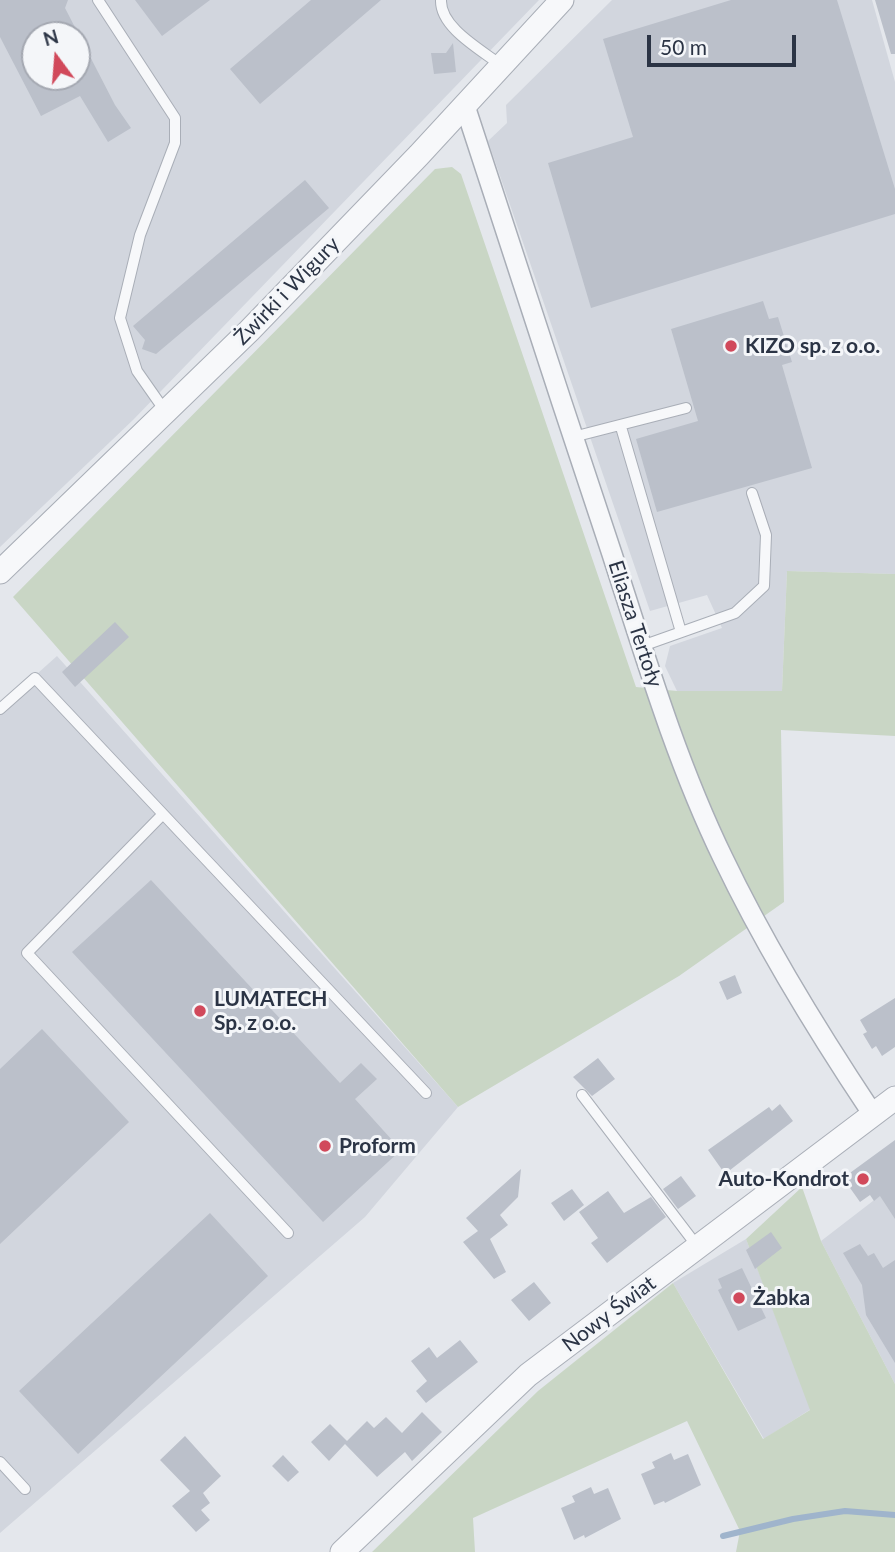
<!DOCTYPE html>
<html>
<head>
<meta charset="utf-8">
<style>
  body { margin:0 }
  #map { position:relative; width:895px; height:1552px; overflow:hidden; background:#e4e7ec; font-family:Lato,sans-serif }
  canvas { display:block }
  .north { position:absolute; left:21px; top:21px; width:70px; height:70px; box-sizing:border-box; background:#f4f6f9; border:2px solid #a4a8b1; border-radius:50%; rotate:344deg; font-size:19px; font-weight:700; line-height:28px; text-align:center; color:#2b3445 }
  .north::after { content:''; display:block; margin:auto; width:24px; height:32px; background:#d1495b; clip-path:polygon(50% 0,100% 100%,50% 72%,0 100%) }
  .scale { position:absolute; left:647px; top:35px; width:149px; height:32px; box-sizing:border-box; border:4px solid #2b3445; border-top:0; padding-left:9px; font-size:21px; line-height:24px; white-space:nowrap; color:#2b3445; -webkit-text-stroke:5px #f4f6f9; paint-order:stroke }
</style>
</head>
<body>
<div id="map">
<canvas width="895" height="1552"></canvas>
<div class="north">N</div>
<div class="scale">50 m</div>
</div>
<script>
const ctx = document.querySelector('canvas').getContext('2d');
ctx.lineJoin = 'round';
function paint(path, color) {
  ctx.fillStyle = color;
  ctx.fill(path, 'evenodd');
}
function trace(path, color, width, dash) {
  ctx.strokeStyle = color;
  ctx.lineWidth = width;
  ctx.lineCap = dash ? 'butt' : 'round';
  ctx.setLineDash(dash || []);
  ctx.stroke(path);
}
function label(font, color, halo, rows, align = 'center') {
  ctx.font = font + ' Lato,sans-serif';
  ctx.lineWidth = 6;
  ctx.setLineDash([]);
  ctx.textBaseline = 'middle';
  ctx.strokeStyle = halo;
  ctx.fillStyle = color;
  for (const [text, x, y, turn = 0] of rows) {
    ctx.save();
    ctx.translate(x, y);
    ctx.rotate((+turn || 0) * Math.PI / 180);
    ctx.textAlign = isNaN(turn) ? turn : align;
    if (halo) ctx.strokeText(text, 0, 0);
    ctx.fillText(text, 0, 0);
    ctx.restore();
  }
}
const built = new Path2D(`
  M0 0H539L133 420 0 547ZM35 35H77V77H35Z
  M612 0H872L895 82V574L787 571 782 691H677L665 666 670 646 722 628 707 595 650 611 488 141 507 123 506 105Z
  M57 656 458 1107 365 1217 0 1533V707Z
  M895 1184V1384L821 1241Z
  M746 1239 811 1409 764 1439 673 1283Z`);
const green = new Path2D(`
  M452 167 461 174 636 687 677 691H782L787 571 895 574V736L781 730 784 902 679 976 458 1107 13 597 435 169Z
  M802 1187 821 1241 895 1384V1552H736L740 1531 687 1421 473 1518 475 1552H372L538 1391 673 1283 763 1439 810 1410 746 1239Z`);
const stream = new Path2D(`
  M723 1536 793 1519 845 1511 895 1515`);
const building = new Path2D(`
  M0 0H68L65 8 115 105 131 128 108 142 80 96 41 116 0 37ZM35 35H77V77H35Z
  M135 0H210L162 36Z
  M311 0H381L260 104 230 69Z
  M731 0H837L895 189V214L591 308 548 163 633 137 603 39Z
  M875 0H895V54H891Z
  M453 43 456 72 434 74 431 53H446Z
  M305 180 329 208 156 354 142 349 145 340 133 326Z
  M763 301 769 319 778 317 792 362 782 365 812 468 657 512 636 439 698 421 671 329Z
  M115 622 129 637 75 687 62 672Z
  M151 880 340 1083 361 1063 377 1079 355 1099 401 1150 323 1222 72 952Z
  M735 975 742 993 727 1000 719 982Z
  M895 998V1047L882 1056 876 1046 872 1049 863 1034 867 1032 860 1020Z
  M42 1029 129 1122 0 1244V1069Z
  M598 1058 615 1079 592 1096 573 1077Z
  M780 1104 793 1121 725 1174 708 1150 769 1107 772 1111Z
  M895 1140V1219L880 1196 874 1201 870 1195 860 1202 843 1178Z
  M521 1169 518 1197 500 1215 508 1225 490 1239 506 1272 494 1279 463 1242 478 1231 466 1218Z
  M681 1176 696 1196 678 1209 663 1189Z
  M572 1189 584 1205 564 1221 551 1203Z
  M608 1191 624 1213 651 1197 666 1217 607 1263 591 1243 598 1238 579 1212Z
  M210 1213 268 1276 78 1454 19 1391Z
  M771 1232 782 1248 755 1269 746 1250Z
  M860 1244 868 1256 874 1253 883 1268 895 1260V1363L866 1315 862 1285 843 1253Z
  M742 1268 766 1318 738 1331 718 1290 722 1288 718 1279Z
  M534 1282 551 1303 529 1321 511 1300Z
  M460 1340 478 1362 426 1403 416 1391 427 1381 411 1361 429 1347 437 1358Z
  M422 1412 442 1432 412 1461 405 1452 377 1477 345 1444 329 1461 311 1442 330 1424 347 1441 367 1421 374 1428 386 1417 402 1433Z
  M185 1436 221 1476 203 1493 210 1503 201 1510 210 1520 196 1532 172 1506 190 1491 160 1460Z
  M671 1453 674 1460 688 1454 701 1485 665 1503 664 1501 654 1505 641 1474 655 1468 652 1462Z
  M283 1455 299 1472 288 1482 272 1466Z
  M591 1487 594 1494 608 1488 621 1519 585 1538 584 1535 574 1540 561 1508 575 1502 572 1496Z`);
const service = new Path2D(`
  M98 0 175 118V143L140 235 120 318 137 371 165 411
  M441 0C440 28 482 50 502 66
  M621 427 681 632
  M573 437 686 408
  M642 646 735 613 764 586 766 535 752 493
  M0 709 35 678 163 814 27 953 288 1233
  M163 814 426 1093
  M582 1095 697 1246
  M0 1462 25 1489`);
const minor = new Path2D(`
  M465 106C514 255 562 405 612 554 645 656 676 761 723 858 765 946 818 1032 872 1113`);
const tertiary = new Path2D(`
  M0 572 249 331 419 155 562 0
  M342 1552 528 1375 895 1098`);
const markers = [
  [731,346,7,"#d1495b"],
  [200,1011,7,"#d1495b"],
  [325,1146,7,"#d1495b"],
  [863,1179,7,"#d1495b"],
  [739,1298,7,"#d1495b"]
];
const streetNames = [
  ["Żwirki i Wigury",287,291,-46],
  ["Eliasza Tertoły",635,624,72],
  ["Nowy Świat",609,1314,-37]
];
const poiNames = [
  ["KIZO sp. z o.o.",745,346],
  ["LUMATECH",214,999],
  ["Sp. z o.o.",214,1023],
  ["Proform",339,1146],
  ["Auto-Kondrot",849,1179,"right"],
  ["Żabka",753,1298]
];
paint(built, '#d2d6de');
paint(green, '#c9d6c5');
trace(stream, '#9fb4cc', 6);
paint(building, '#bbc0ca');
trace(service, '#a9aeb7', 12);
trace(minor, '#a9aeb7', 22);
trace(tertiary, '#a9aeb7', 25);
trace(service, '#f7f8fa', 10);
trace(minor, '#f7f8fa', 19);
trace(tertiary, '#f7f8fa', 23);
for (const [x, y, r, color] of markers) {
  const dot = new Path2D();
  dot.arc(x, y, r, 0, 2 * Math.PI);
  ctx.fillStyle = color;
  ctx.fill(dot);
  trace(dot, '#f4f6f9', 2.5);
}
label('21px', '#2b3445', '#f4f6f9', streetNames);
label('bold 21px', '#2b3445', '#f4f6f9', poiNames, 'left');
</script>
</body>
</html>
